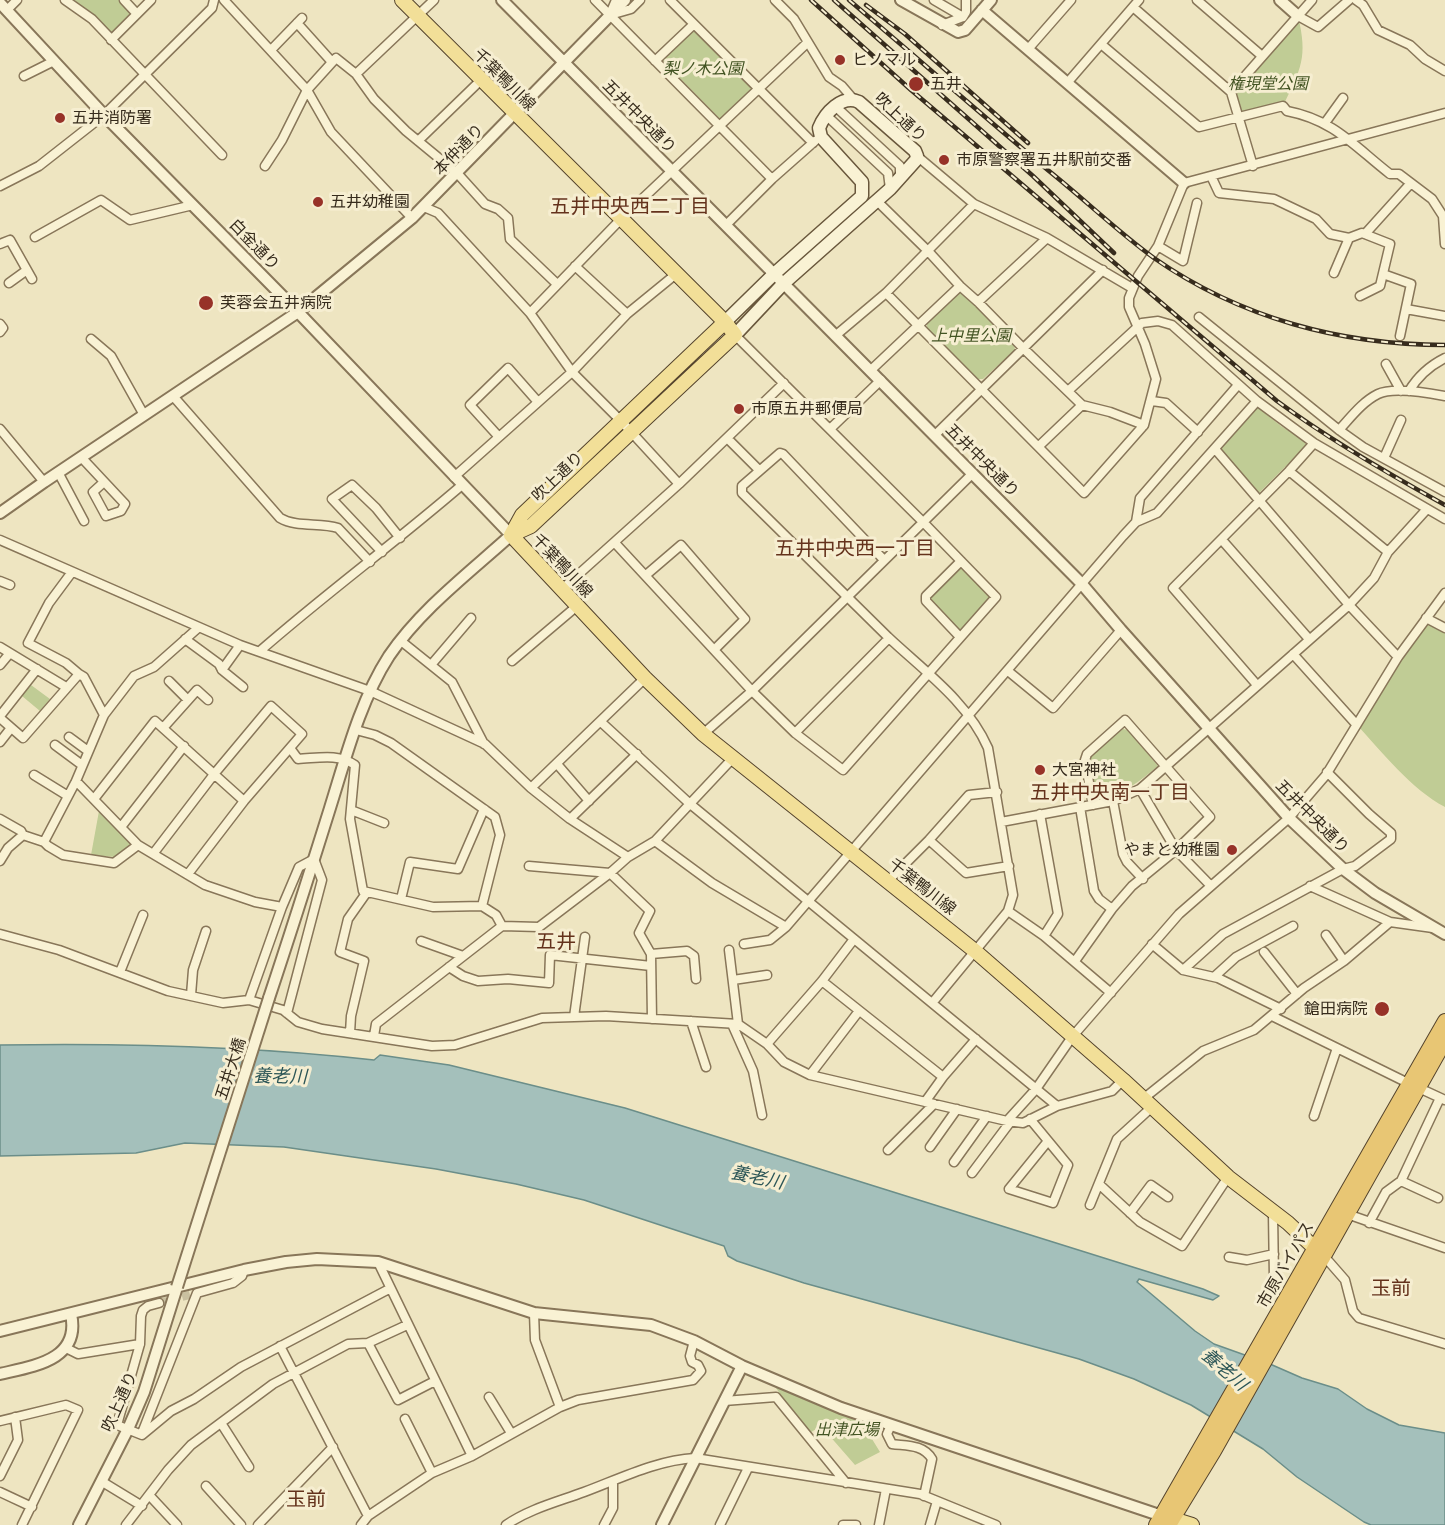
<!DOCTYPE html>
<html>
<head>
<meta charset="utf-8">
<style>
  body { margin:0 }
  canvas { display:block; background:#eee5c1 }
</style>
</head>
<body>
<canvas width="1445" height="1525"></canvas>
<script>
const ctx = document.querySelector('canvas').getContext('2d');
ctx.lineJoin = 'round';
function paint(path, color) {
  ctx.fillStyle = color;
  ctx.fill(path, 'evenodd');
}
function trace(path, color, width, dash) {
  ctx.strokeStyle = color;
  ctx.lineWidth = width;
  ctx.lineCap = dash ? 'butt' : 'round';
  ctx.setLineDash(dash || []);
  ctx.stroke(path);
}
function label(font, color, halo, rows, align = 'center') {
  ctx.font = font + ' "Roboto Serif","Noto Sans JP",serif';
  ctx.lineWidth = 6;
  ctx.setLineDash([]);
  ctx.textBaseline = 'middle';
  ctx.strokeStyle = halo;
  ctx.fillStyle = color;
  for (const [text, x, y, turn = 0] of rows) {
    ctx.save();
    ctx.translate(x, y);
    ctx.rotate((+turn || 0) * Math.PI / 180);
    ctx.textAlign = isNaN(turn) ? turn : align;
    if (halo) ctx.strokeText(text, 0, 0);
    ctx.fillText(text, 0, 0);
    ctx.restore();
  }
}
const green = new Path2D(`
  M70 0H120L132 15 113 34 109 33Z
  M1298 16C1308 58 1301 68 1283 106L1239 116 1231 92Z
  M695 29 754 89 721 120 662 60Z
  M958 293H963L1014 344 1015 350 983 379H978L927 328V323Z
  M1257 407 1281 426 1305 441 1306 446 1258 494 1219 448 1255 408Z
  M960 567H963L989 595V599L962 629 957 630 931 602 930 596Z
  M1426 618 1445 628V807C1411 789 1382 752 1356 724Z
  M31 685 50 699 40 711 22 696Z
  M1123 729 1128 730 1158 766C1140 781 1124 794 1100 799L1096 796 1089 762 1090 756Z
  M99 811 131 843V846L115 857 91 855Z
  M769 1378 856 1413 880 1452 855 1465 821 1426 808 1434Z`);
const water = new Path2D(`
  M0 1045C124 1043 250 1046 374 1060L380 1055 449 1065 625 1108 1203 1289 1219 1296 1213 1300 1139 1279 1137 1282 1195 1331 1214 1344 1270 1364 1302 1378 1338 1389 1367 1409 1399 1425 1445 1433V1525H1371L1364 1522 1297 1477 1263 1449 1191 1405 1134 1379 1079 1359 804 1283 737 1261 728 1256 724 1246 584 1200 516 1184 436 1169 284 1147 185 1143 136 1153 0 1156Z`);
const minorTunnel = new Path2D(`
  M159 1303 197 1293`);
const minor = new Path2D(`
  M65 0 92 19 222 155
  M124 0 137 14
  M224 0 307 90 331 132 412 218
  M595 0 772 179
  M670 0 813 143
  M775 0 794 19 829 77 842 86 854 100
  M934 0 963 17
  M1197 0 1262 56
  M1356 0 1363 5 1378 30 1410 45 1425 59 1445 71
  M1133 7 1231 92 1253 166
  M7 10 17 0
  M610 14 616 0
  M610 15 631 9 640 0
  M1298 16 1318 27 1349 0
  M297 23 332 62
  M942 25 963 17 966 12V0
  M111 40 151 0
  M1101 44 1199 127 1283 106 1287 111C1334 120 1354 146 1390 174H1399L1432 199 1443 216 1445 244
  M1029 48 1071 0
  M271 50 302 18
  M655 61 694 24
  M356 74 374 99 406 131 457 173 485 204 498 209 508 218 510 239 557 284
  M24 76 54 61
  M1068 82 1139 0
  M1231 92 1312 0
  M835 106 900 166V178
  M827 116 888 173 890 189
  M1325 123 1343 98
  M418 141 481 80
  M917 156 974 204 1047 238 1132 288
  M265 166 282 140 307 90 336 58 356 74 434 0
  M1211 176 1219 193 1274 199 1316 219 1330 234 1349 238 1362 233 1390 244 1380 286 1360 296
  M0 186 39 166 104 115 212 8 214 0
  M877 201 928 251 960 286 978 302 1023 348 1082 405 1110 412 1144 425
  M424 207 438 213 530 313 572 372 622 422 679 484
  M726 225 772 179 815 141
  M1365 234 1411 183
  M35 237 101 200 130 220 193 205
  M0 244 10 240 32 279
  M1158 246 1183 261 1197 203
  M575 266 627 314
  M1334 273 1349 238
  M1383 274 1411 284 1400 336
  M9 283 27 270
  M886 293 1084 493 1144 425 1156 379 1145 344 1129 307V298L1138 276 1158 246 1184 183 1445 113
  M978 302 1047 238
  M1406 309 1445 316
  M530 313 621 219 807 43
  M1199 317 1339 430 1363 447 1445 492
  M0 324 3 328 0 332
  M835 336 886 293 974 204
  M91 339 111 356 144 415
  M1386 364 1401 391
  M871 370 960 286
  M1068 391 1142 323 1158 321 1172 325 1257 401 1314 443 1445 519
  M1409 391C1418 376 1429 366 1445 358
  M173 396 280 518C297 528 320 522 338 528L370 562
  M1152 401 1166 403 1198 432
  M0 429 44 482
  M830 429 881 380
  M1339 430C1351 417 1362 402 1378 394 1392 387 1429 393 1445 396
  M935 435 1103 270
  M499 437 470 405 508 368 538 402
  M727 438 759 470
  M1039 446 1082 405
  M1215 449 1349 605 1398 657
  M81 457 125 504 121 511 106 516 93 492 104 482
  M1384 458 1401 420
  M1289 471 1388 552
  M58 472 84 521
  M454 477 572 372 627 314 676 274
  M1136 522 1140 498 1238 385
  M0 540 240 645 370 691 485 744 531 788 570 819 628 857
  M1222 540 1309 639
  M615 543 752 691 795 733 843 770 996 597 924 523 735 335
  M382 552 332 499 352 485 376 508 400 538
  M884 560 783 454 780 453 742 486V493C791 541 839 589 888 637 923 670 968 702 988 748L1013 895 1008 911 933 1002
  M72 572 49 603 28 643 66 663 79 674
  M646 575 681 545 745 619 715 649
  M0 581 10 585
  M561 590 679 484 784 383
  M1426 618 1445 628
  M960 637 926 601V596L961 561
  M185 639 219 664 222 670 243 687
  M401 641 452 682 484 744
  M0 647 66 687
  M260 651C325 594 396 542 462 485
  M1293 654 1356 724
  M512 661 577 606
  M0 665 10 653
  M431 665 471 618
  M222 670 240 645
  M1008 671 1053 708 1121 630
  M169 681 188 700
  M1257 685 1173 588 1289 471 1314 443
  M0 716 37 669
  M0 718 23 738 79 674 84 677 104 715
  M601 722 689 803 1057 1106
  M163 728 197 690 208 700
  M356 730 375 735 391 743 495 817 500 835 482 906
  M795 733 889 638
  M703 734 752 691 973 473
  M69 737 88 751
  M0 742 11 728
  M55 745 82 765
  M290 748 298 759C319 758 337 753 355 765L350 819 363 891 433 907 482 906 496 915 502 926
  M557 764 589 801
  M34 775 68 796
  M76 781 138 845 205 885 255 902 282 907
  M531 788 645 678
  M1140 789 1176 850 1210 885
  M94 799 155 721 244 801
  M1113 801 1123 854 1127 862 1143 879
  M1080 807 1094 891 1099 899 1112 909
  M351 810 384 823
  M1040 814 1058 914 1044 936
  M0 819 21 831 23 835
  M570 819 637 754
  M1001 822 1113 801 1140 789 1349 605 1374 578 1388 552 1427 509
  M121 827 184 746
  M929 840 966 873 1009 866
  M655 841 712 883 786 927
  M44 842 76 781 104 715 134 676 154 667 198 628
  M153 854 215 773 271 706 302 734 244 801 188 874
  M0 861 8 848 23 835 44 842 48 846 63 855 114 863 138 845
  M529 866 610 873 650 911 639 933 651 954 652 1019
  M888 881 929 840 969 795 997 792
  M1310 886 1390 922 1433 928
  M401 899 410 862 458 869 484 809
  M1008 911 1044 936 1111 993
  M0 934 59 950 168 991 223 1003 249 1000 283 1010 298 1022 322 1029 432 1046 455 1045 542 1018 606 1016 738 1024 767 1044 784 1062 810 1075 1007 1121 1023 1123 1057 1106 1112 1091 1123 1080
  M1326 935 1344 961
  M421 941 463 956
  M744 944 770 940 786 927 1123 536 1136 522 1157 513 1257 401
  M1152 944 1183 970 1218 978 1281 1009
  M729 950 738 1024
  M1264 952 1297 994
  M651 954 687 951 694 956 696 979
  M1075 961 1112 909 1132 886 1176 850 1210 817 1125 720 1087 754 1085 760 1093 805
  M449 967 463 976 478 981 508 979 549 983 550 955 651 966
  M1183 970 1223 934 1343 869 1355 866 1391 839V833L1369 814 1327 772
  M120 972 143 915
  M1214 977 1236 957 1293 926
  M733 980 767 975
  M822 981 943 1077
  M191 995 193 970 206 931
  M249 1000 282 907 299 867 314 859 322 880 287 1013
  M1272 1016 1410 1084
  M574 1017 585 937
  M691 1021 706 1067
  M732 1024 753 1071 762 1115
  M350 1033 351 1016 364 961 340 952 348 919 367 892
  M374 1036 376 1024 502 926 539 927 610 873 628 857 655 841 732 759
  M767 1044 822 981 854 939
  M810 1075 859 1011
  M1419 1088 1445 1100
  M1143 1099 1203 1051 1254 1030 1304 988 1344 961 1390 922
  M925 1102 943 1077 976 1039
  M1314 1116 1337 1048
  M1030 1119 1068 1165 1053 1203 1009 1189 1048 1141
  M1007 1121 1036 1089 1072 1037 1179 914 1289 818 1326 775 1398 657 1445 593
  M930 1147 957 1109
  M888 1150 934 1104
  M954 1162 987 1116
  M972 1173 1011 1121
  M1401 1181 1438 1198
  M1100 1185 1140 1222 1182 1246 1228 1177
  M1090 1205 1117 1139 1152 1107
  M1130 1213 1151 1185 1168 1197
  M1273 1213 1274 1279
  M1347 1214 1445 1248
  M1369 1223 1386 1192 1401 1181 1440 1098
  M1324 1256 1345 1280 1353 1311 1359 1318 1445 1344
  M1229 1257 1247 1260 1274 1254
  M378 1262 472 1456
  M159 1303 148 1306 143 1310 141 1316 140 1344 117 1425 142 1435 171 1411 194 1399 241 1367 389 1289
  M534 1313 535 1340 560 1407
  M368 1343 398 1400 435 1381
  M280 1346 368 1516
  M66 1348 78 1354 140 1344
  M489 1397 511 1433
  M724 1401 776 1397 846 1483
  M405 1419 432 1473
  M0 1421 66 1405 78 1410 22 1525
  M221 1423 249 1467
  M891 1425 887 1434 892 1444C906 1446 923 1444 932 1459L924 1496
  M142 1433 197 1293 233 1283 242 1276 244 1270
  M0 1476 18 1440 15 1417
  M101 1481 142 1506
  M206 1486 241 1525
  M0 1492 32 1507
  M150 1496 177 1525
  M126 1525 168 1470 191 1445 273 1384 348 1344 368 1343 407 1325
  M258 1525 333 1447
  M361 1525 368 1516 432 1473 472 1456 560 1407 578 1400 693 1380 701 1371 698 1365 692 1362 690 1356 694 1341
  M506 1525C529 1509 557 1502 584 1492 619 1479 657 1460 695 1458L920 1494 996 1525
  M604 1525 613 1508V1481
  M720 1525 748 1468
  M843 1525H856
  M879 1525 886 1489
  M930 1525 937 1501`);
const tertiary = new Path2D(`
  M502 0 1081 583 1121 630 1289 818 1343 869 1375 893 1445 934
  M901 0 958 32 965 30 991 0
  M1280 0 1298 16
  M0 3 104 115 298 312 511 535C469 573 421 609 389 656 360 701 346 757 330 808 310 872 290 935 269 998
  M982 10 1184 183
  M0 513 44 482 298 312 412 218 625 0
  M0 1331 244 1270 286 1262 317 1259 378 1262 534 1313 651 1325 694 1341 742 1366 841 1408 1162 1516
  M0 1374C34 1366 81 1360 71 1314
  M79 1525 128 1429 144 1392 177 1287
  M662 1525 742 1366`);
const secondary = new Path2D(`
  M725 322 774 274 862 196V182L821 137 819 128C825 113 842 94 859 102L915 151 917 156 916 160 890 189 783 284 735 335`);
const primary = new Path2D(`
  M402 0 725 322 735 335 531 526 511 535
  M511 535 645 678 703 734 975 951 1123 1080 1228 1177 1288 1223 1322 1255
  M511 535 522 515 725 322
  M1163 1516 1192 1525`);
const trunk = new Path2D(`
  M1156 1525 1445 1021
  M1169 1525 1214 1451 1445 1041`);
const rail = new Path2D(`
  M811 0 911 90 1277 401C1330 440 1387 473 1445 505
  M834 0 1033 176 1114 253
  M849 0C916 57 982 115 1049 171 1084 199 1118 232 1154 258 1240 318 1341 345 1445 345
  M866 5 905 34 1028 143`);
const tertiaryBridge = new Path2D(`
  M177 1287 269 998`);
const markers = [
  [840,60,6,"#973228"],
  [916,84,8,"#973228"],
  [60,118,6,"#973228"],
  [944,160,6,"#973228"],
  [318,202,6,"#973228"],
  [206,303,8,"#973228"],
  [739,409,6,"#973228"],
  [1040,770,6,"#973228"],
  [1232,850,6,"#973228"],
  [1382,1009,8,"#973228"]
];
const poiNames = [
  ["ヒノマル",852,60],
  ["五井",930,84],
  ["五井消防署",72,118],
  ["市原警察署五井駅前交番",956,160],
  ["五井幼稚園",330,202],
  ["芙蓉会五井病院",220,303],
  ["市原五井郵便局",751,409],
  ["大宮神社",1052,770],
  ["やまと幼稚園",1220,850,"right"],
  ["鎗田病院",1368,1009,"right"]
];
const parkNames = [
  ["梨ノ木公園",703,69],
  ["権現堂公園",1268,84],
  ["上中里公園",971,336],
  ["出津広場",847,1430]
];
const streetNames = [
  ["千葉鴨川線",504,80,45],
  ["五井中央通り",639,117,45],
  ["吹上通り",900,118,43],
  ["本仲通り",459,150,-46],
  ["白金通り",254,245,46],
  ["五井中央通り",982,461,45],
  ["吹上通り",558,477,-44],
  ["千葉鴨川線",562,566,47],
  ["五井中央通り",1312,817,45],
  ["千葉鴨川線",922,887,38],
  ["五井大橋",231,1069,-72],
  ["市原バイパス",1286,1265,-60],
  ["吹上通り",120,1402,-66]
];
const waterNames = [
  ["養老川",280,1077,1],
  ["養老川",757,1178,12],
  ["養老川",1224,1370,41]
];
const quarterNames = [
  ["五井中央西二丁目",630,207],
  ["五井中央西一丁目",855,549],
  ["五井中央南一丁目",1110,793],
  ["五井",556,942],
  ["玉前",1391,1289],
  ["玉前",306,1500]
];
paint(green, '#c0cc95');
paint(water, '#a4c0bb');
trace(water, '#6b8e89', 1.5);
trace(minorTunnel, '#c9c0a0', 8, [8, 4]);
trace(minor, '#887659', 11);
trace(tertiary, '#887659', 14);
trace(secondary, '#69573c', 15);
trace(primary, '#55442d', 16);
trace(trunk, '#55442d', 16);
trace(minor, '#f9f2d4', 8);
trace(tertiary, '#f9f2d4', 10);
trace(secondary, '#f9f2d4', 12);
trace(primary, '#f2df98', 14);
trace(trunk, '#e8c674', 14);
trace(rail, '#372c1d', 4.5);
trace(rail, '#f6eed1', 2, [7]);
trace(tertiaryBridge, '#887659', 14, []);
trace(tertiaryBridge, '#f9f2d4', 10);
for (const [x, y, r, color] of markers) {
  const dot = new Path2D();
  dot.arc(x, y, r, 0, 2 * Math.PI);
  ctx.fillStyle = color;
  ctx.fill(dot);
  trace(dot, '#f6eed1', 2);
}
label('16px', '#372c1d', '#f6eed1', poiNames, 'left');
label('italic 16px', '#435423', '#f6eed1', parkNames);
label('16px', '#372c1d', '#f6eed1', streetNames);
label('italic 18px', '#2c5657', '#f6eed1', waterNames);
label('20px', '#64321c', '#f6eed1', quarterNames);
</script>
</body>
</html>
